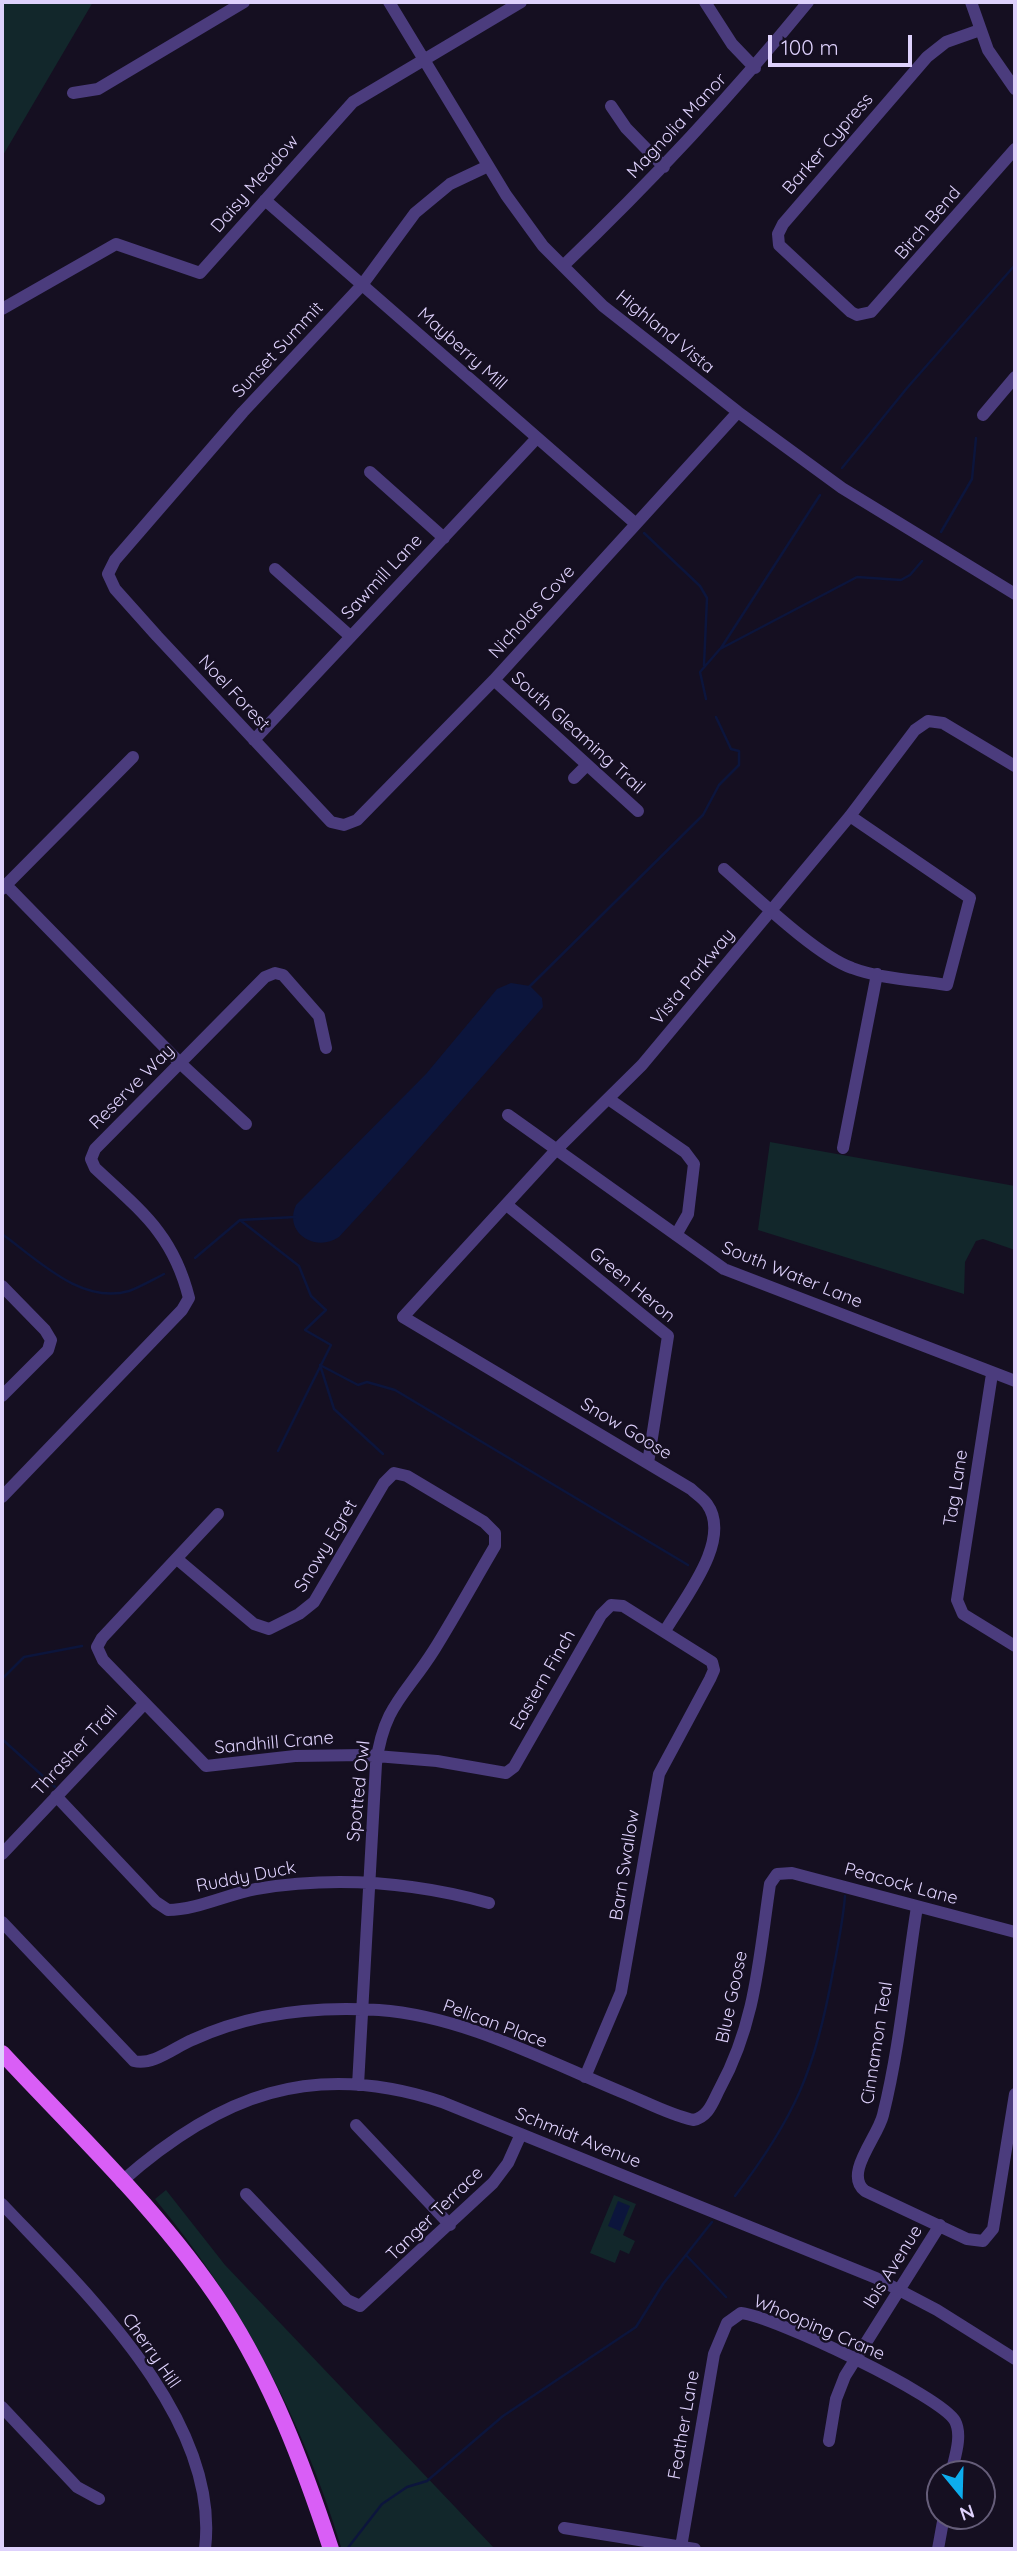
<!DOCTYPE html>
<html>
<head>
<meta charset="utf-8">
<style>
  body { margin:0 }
  #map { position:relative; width:1017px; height:2551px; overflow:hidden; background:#150f21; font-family:Quicksand,sans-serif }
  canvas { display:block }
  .frame { position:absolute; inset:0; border:4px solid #ded1fc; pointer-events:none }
  .north { position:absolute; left:926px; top:2460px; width:70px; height:70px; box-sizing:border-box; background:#150f21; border:2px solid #655d79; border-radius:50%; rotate:161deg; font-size:19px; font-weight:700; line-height:28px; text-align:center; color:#ded1fc }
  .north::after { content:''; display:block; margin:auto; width:24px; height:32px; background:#0daded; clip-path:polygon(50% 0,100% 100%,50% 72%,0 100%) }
  .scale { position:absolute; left:768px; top:35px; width:144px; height:32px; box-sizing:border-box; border:4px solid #ded1fc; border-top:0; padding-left:9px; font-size:21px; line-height:24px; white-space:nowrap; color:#ded1fc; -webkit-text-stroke:5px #150f21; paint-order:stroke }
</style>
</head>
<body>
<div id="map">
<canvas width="1017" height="2551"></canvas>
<div class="frame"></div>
<div class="north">N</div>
<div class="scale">100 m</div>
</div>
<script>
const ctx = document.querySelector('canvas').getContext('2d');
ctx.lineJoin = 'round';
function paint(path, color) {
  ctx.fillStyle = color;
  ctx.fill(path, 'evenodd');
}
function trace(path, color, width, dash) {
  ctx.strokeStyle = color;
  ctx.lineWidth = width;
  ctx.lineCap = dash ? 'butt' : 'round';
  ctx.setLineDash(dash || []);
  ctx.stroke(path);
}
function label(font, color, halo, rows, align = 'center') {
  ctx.font = font + ' Quicksand,sans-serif';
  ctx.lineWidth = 5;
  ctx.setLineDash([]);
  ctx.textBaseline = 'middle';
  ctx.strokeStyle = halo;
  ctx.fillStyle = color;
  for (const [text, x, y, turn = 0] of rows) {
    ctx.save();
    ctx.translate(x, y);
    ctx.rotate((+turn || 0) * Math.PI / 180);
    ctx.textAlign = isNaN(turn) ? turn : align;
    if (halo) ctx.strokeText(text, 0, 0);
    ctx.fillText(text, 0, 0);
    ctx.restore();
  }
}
const green = new Path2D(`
  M2 2H93L2 157Z
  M770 1142 1015 1186V1250L983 1239 976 1241 965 1262 964 1294 758 1230Z
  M166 2190 225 2265 495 2549H347L341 2547C302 2418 241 2303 155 2199Z
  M614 2195 636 2204 623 2235 635 2241 629 2254 620 2250 615 2263 590 2253Z`);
const water = new Path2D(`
  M511 983 530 986 542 998 543 1007C475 1084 409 1162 339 1237 316 1253 283 1233 296 1205L426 1074 497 989Z
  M618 2201 630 2206 620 2231 608 2226Z`);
const stream = new Path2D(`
  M842 468 907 388 1015 265
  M941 532 972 479 976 438
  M644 533 700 586 707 598 704 665
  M721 648 820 495
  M706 699 700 672 720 649 857 577 901 580 910 575 922 561
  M529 987 703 815 719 785 739 765V751L731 749 716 717
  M240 1220 295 1217
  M2 1234C37 1259 81 1305 129 1291 140 1287 152 1280 164 1274
  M195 1258 240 1220 299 1266 311 1296 326 1310 305 1330 331 1345 278 1451
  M320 1365 358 1385 367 1382 395 1390 688 1565
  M320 1365 334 1409 383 1454
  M2 1679 24 1657 82 1646
  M2 1739 55 1787
  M735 2196C795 2118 816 2068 833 1971 838 1946 843 1921 845 1896
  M686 2255 726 2297
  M347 2549 382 2504 407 2487 427 2481 503 2416 636 2327 663 2284 712 2222`);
const minor = new Path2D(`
  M389 2 506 195 543 246 603 306 738 412 842 488 1015 594
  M705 2 732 44 755 68
  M971 2 988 50 1015 89
  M980 30 946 42 927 57 783 224 778 234 779 245 851 312 857 315 871 312 1015 149
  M73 93 98 89 244 2
  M611 106 626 128 664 167
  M486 167 450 184 415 213 362 285 243 412 115 560 108 574 115 589 157 636 331 822 344 825 357 820 494 680 738 412
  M265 200 636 524
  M563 266C650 183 732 95 808 2
  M2 309 116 244 200 273 353 102 521 2
  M983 415 1015 377
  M370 472 444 538
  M275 569 350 636
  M494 680 638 811
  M254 740 536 439
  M574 778 587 765
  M724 869C754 895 817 956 852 968 881 979 916 980 947 985L970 898 850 816
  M6 885 180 1063 246 1124
  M2 889 133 757
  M610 1100 685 1152 694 1164 688 1214 676 1235
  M508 1115 724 1269 1015 1381
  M843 1148 877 974
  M508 1206 668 1336 648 1463
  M2 1286 45 1330 51 1340 48 1350 2 1396
  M992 1374 957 1600 963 1614 1015 1646
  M2 1497 182 1310 189 1298C173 1234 141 1211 95 1168L91 1159 95 1149 265 977 275 973 283 975 319 1016 326 1048
  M218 1514 102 1638 97 1647 103 1660 206 1766 295 1756 364 1755 437 1761 506 1773 514 1767 601 1615 611 1605 623 1606 712 1662 714 1670 710 1679 659 1774 621 1992 585 2077
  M177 1559 254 1624 269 1629 299 1614 314 1602 384 1483 394 1473 407 1476 484 1522 495 1533V1546C475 1580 455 1616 434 1650 405 1696 384 1705 376 1764L358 2085
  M665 1631C683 1600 733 1540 707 1504 703 1498 696 1494 691 1489L403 1317 556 1150 642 1065 850 816 915 730 928 721 943 723 1015 766
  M56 1796 156 1902 168 1910C196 1910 228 1894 256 1889 334 1876 413 1882 489 1903
  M2 1854 145 1703
  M917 1907C906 1975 900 2047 883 2115 878 2137 843 2174 865 2191L967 2239 983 2241 993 2229 1015 2094
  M2 1922 134 2061C153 2066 175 2047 192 2040 250 2013 316 2006 379 2010 464 2016 546 2061 624 2093 646 2102 670 2115 693 2120 709 2117 713 2101 720 2088 756 2022 759 1957 770 1884L777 1874 792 1873 1015 1932
  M356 2125 450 2225
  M121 2182C219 2095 313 2059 442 2102L876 2278 937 2310 1015 2359
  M246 2194 347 2300 360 2306 493 2183 508 2163 521 2134
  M2 2204C84 2291 221 2418 205 2549
  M2 2407 77 2487 99 2499
  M829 2441 836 2399 845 2376 940 2225
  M564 2528 695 2549
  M681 2547 714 2354 727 2323 741 2313C773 2316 942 2396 955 2421 963 2436 954 2459 951 2474
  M938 2549 944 2516`);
const major = new Path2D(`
  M2 2053C77 2134 162 2213 223 2306 272 2382 303 2464 331 2549`);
const streetNames = [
  ["Magnolia Manor",677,126,-47],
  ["Barker Cypress",828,144,-49],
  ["Daisy Meadow",255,184,-49],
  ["Birch Bend",928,223,-49],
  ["Highland Vista",665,332,39],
  ["Mayberry Mill",462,349,42],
  ["Sunset Summit",278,350,-47],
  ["Sawmill Lane",382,577,-47],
  ["Nicholas Cove",532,612,-48],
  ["Noel Forest",234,693,47],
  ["South Gleaming Trail",578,733,42],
  ["Vista Parkway",693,977,-50],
  ["Reserve Way",132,1087,-45],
  ["South Water Lane",792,1275,22],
  ["Green Heron",632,1285,40],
  ["Snow Goose",626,1429,31],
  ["Tag Lane",956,1488,-81],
  ["Snowy Egret",326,1546,-59],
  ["Eastern Finch",543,1680,-60],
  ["Sandhill Crane",274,1743,-5],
  ["Thrasher Trail",75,1751,-47],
  ["Spotted Owl",359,1791,-84],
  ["Barn Swallow",625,1865,-81],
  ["Ruddy Duck",246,1877,-11],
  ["Peacock Lane",901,1884,15],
  ["Blue Goose",732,1997,-78],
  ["Pelican Place",495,2024,20],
  ["Cinnamon Teal",877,2043,-81],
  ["Schmidt Avenue",578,2138,22],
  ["Tanger Terrace",435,2214,-44],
  ["Ibis Avenue",893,2267,-58],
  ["Whooping Crane",819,2328,23],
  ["Cherry Hill",151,2351,55],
  ["Feather Lane",684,2425,-80]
];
paint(green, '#12272b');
paint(water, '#0c153c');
trace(stream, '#0c153c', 2.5);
trace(minor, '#4b3c7d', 12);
trace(major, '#d95ef6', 16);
label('18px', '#ded1fc', '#150f21', streetNames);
</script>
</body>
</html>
